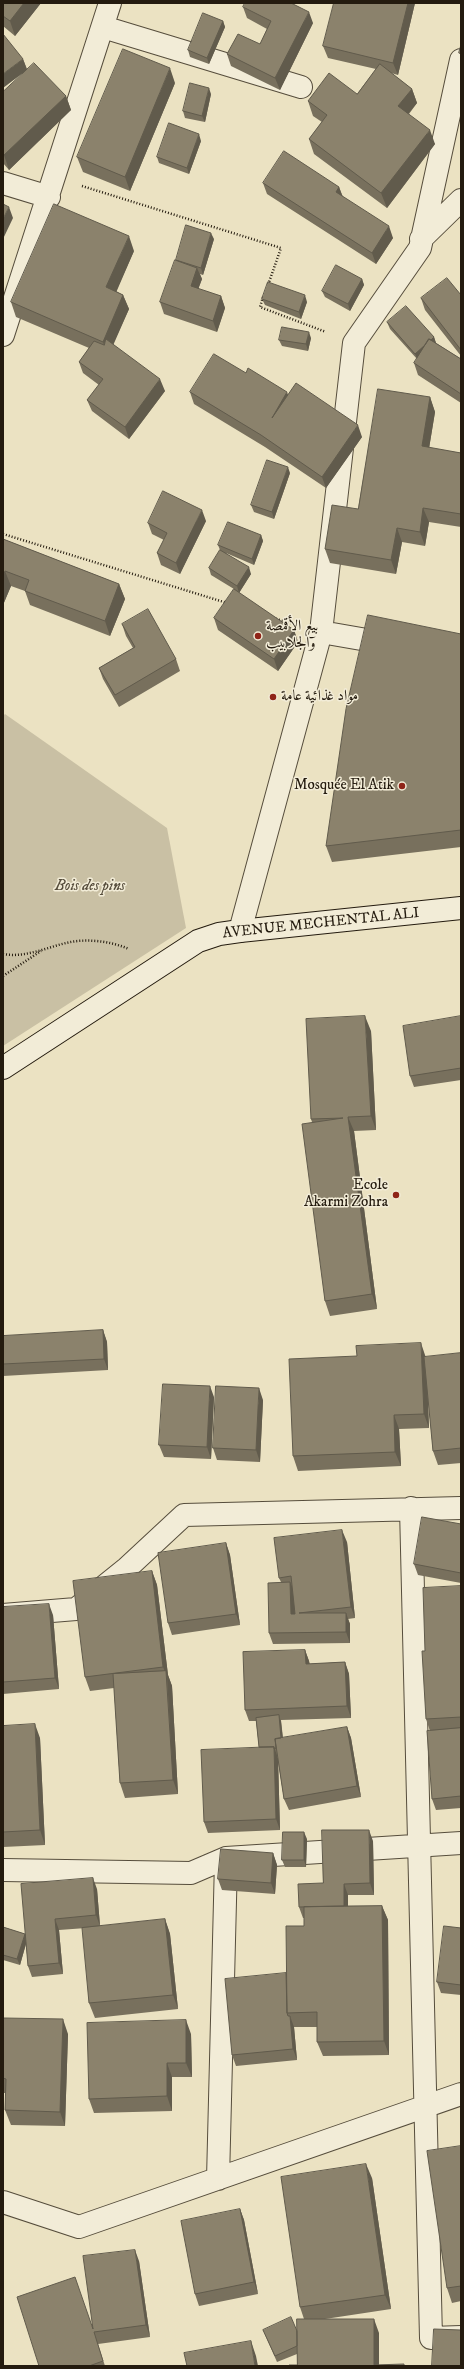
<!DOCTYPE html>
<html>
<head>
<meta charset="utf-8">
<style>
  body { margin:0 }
  #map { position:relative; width:464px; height:2369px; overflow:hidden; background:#ebe2c2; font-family:"IM FELL DW Pica",serif }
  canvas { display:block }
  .frame { position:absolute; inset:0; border:4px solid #241b0f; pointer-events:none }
</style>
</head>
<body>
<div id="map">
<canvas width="464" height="2369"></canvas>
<div class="frame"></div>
</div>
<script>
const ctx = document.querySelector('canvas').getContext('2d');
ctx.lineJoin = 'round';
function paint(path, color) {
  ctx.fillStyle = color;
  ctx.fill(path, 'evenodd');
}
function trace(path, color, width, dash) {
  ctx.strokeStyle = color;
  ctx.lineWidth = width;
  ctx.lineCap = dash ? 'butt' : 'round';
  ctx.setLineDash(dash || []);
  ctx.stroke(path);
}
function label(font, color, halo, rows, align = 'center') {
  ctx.font = font + ' "IM FELL DW Pica",Amiri,serif';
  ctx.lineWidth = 3;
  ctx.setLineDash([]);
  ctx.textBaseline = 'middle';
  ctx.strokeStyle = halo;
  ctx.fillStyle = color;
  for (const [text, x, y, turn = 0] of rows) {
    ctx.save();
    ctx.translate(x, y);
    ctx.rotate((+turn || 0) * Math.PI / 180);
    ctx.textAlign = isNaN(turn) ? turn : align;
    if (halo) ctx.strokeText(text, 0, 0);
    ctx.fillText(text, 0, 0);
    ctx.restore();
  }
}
const green = new Path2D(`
  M5 714 167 828 186 928 3 1046V716Z`);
const path = new Path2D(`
  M82 186 281 248 268 285
  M263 297 260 307 326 332
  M3 534 227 603
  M273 618 291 623
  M3 954C25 958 45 948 66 943 86 938 110 941 129 949
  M3 976 41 951`);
const street = new Path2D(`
  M103 27 301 87
  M3 183 49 197
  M421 239 461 200
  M3 335 110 3
  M321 632 390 644
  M240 931 321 632 354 343 420 248 461 60
  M411 1508 431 2338 461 2337
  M3 1615 76 1609 127 1568 184 1515 461 1508
  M3 1870 191 1873 226 1858 461 1843
  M218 2179 226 1861
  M3 2202 79 2227 461 2094`);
const secondary = new Path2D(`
  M3 1068 198 941 219 934 240 931 461 908`);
const wall = new Path2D(`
  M3 3H41L15 36 3 26Z
  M334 3H415L398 75 391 73 412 89 417 103 409 114 435 144 387 208 314 154 309 139 322 122 313 116 308 101 357 94 376 69 328 58 323 46Z
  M243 7 313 23 280 90 231 66 227 54 260 44 267 29 247 18Z
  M223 21 225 27 209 64 190 57 188 50Z
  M23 59 27 69 66 96 71 110 9 170 3 163V92L22 75Z
  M175 83 130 191 83 172 77 157Z
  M211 94 205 122 185 118 183 111Z
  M201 141 189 174 159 163 157 157Z
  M263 183 339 187 343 197 393 238 376 264 267 194Z
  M214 239 203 275 200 274 202 279 198 289 221 296 225 308 217 332 164 314 160 302 176 260Z
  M134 251 116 291 123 295 129 309 113 344 165 391 129 439 92 411 87 400 99 385 83 373 79 362 89 348 16 317 11 302Z
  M362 279 364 285 350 311 325 297 322 291Z
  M461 295V356L425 310 421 298Z
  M262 299 307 302 301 319 265 305Z
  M387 322 434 337 436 343 461 359V403L418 375 414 363 417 359 390 329Z
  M311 338 308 351 282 346 279 340Z
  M246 373 288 395 362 437 326 488 265 447 194 404 190 392Z
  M430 397 435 412 429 448 461 453V527L429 522 425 546 402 542 396 574 330 563 325 549 358 509Z
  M290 473 274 519 254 512 251 505Z
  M206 521 180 574 161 565 157 553 164 540 152 534 148 523Z
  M261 535 263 541 254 565 226 553 251 574 239 593 294 630 298 642 278 671 218 630 214 618 234 589 211 575 209 568 220 550 218 545Z
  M3 539 119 584 125 599 110 636 30 605 25 591 11 586 3 605Z
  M122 624 176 659 180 671 119 707 103 679 99 668 133 648 126 636Z
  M461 634V847L332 862 326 846Z
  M461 1016V1080L414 1087 410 1076Z
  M371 1031 376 1130 354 1131 377 1309 330 1316 325 1301 312 1122 311 1119Z
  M103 1330 107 1342 108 1370 3 1376V1336Z
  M461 1353V1463L438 1465 433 1451 428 1398 429 1428 399 1429 401 1466 298 1471 293 1456 426 1357Z
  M214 1397 211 1459 164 1457 159 1445Z
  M263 1400 260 1462 217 1460 213 1448Z
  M461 1524V1583L418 1575 414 1564Z
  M347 1542 355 1618 348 1619 350 1624V1643L273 1644 269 1633 281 1582 279 1578Z
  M226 1543 230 1555 240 1625 172 1635 168 1623Z
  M152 1571 157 1585 168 1675 172 1686 178 1794 125 1798 120 1783 114 1688 90 1691 85 1677Z
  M461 1586V1808L436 1810 432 1799 430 1731 426 1719 425 1651Z
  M3 1607 53 1615 59 1689 3 1694Z
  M305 1650 309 1661 310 1664 345 1662 349 1674 351 1718 281 1720 283 1738 347 1727 351 1738 361 1797 289 1810 284 1799 277 1755 278 1758 280 1830 208 1833 204 1822 259 1747 256 1721H249L245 1710Z
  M3 1726 40 1738 45 1845 3 1847Z
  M307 1839 306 1867H285L282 1860Z
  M373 1841 374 1895H348V1906H382L388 1920 389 2055 323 2056 317 2042V2027H294L297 2060 236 2066 232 2055 286 1973 304 1926V1918H303L299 1907 323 1883Z
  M273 1853 277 1865 275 1894 222 1890 218 1879Z
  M97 1889 100 1926 165 1919 170 1934 178 2009 95 2018 89 2003 86 1928 59 1930 63 1974 32 1977 28 1966 26 1944 20 1965 3 1960V1927L25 1934Z
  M461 1928V1995L441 1993 437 1982Z
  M3 2018 68 2034 65 2126 11 2125 5 2110 6 2093H3Z
  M191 2034 192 2077H172V2111L94 2113 89 2099Z
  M461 2146V2301L452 2303 447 2288Z
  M372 2178 391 2309 325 2319 379 2333 297 2365V2354L277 2362 263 2330 297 2331 304 2319 300 2307Z
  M240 2209 244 2220 258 2294 199 2306 195 2294Z
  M139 2261 150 2337 98 2344 105 2366H39L93 2328Z`);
const shadedWall = new Path2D(`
  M24 3H41L15 36 10 21Z
  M408 3H415L398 75 393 63Z
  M309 12 313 23 280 90 275 78Z
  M223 21 225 27 209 64 207 58Z
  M23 59 27 70 3 88V74Z
  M170 68 175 83 130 191 125 177Z
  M209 88 211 94 205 122 202 116Z
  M412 89 417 103 403 120 398 106Z
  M66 96 71 110 9 170 4 155Z
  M430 130 435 144 387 208 381 193Z
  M199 134 201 141 189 174 187 168Z
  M339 187 343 198 336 192Z
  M9 207 13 218 3 239V219Z
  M389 226 393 238 376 264 372 253Z
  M211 233 214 239 203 275 201 268Z
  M129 236 134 251 112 302 106 287Z
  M197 268 202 279 195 298 191 286Z
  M362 279 364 285 350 311 348 304Z
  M123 295 129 309 108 357 103 342Z
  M305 295 307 302 301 319 299 312Z
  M221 296 225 308 217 332 213 321Z
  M309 332 311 338 308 351 306 344Z
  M434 337 436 343 418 360 415 354Z
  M160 379 165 391 129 439 125 427Z
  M287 392 291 403 272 418Z
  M430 397 435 412 427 461 422 446Z
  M358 425 362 437 326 488 322 477Z
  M288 467 290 473 274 519 272 512Z
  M423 508 429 522 425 546 420 532Z
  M202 510 206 521 180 574 176 563Z
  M397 528 402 542 396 574 391 560Z
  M261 535 263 541 254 565 252 559Z
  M249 567 251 574 239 593 237 586Z
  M5 571 11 586 3 605V577Z
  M119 584 125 599 110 636 105 621Z
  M294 630 298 642 278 671 274 659Z
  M365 1016 371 1031 376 1130 371 1116Z
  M348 1117 354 1131 377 1309 372 1294Z
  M103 1330 107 1342 108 1370 104 1359Z
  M421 1343 426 1358 429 1428 424 1414Z
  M210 1386 214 1397 211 1459 207 1447Z
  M259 1388 263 1400 260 1462 256 1450Z
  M394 1415 399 1429 401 1466 395 1452Z
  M342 1530 347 1542 355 1618 351 1607Z
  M226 1543 230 1555 240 1625 236 1614Z
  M152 1571 157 1585 168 1675 172 1686 178 1794 173 1780 167 1676 163 1667Z
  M290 1582 295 1593V1625L291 1614Z
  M49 1604 53 1615 59 1689 55 1678Z
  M346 1613 350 1624V1643L346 1632Z
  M305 1650 309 1661 310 1675 306 1664Z
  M345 1662 349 1674 351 1718 347 1706Z
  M279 1715 281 1722 284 1750 282 1743Z
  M35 1724 40 1738 45 1845 40 1830Z
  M347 1727 351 1738 361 1797 357 1786Z
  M274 1747 278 1758 280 1830 276 1819Z
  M369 1830 373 1841 374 1895 370 1883Z
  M304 1832 307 1839 306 1867 304 1860Z
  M273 1853 277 1865 275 1894 271 1883Z
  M93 1878 97 1889 100 1926 96 1915Z
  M344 1884 348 1895V1917L344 1906Z
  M382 1906 388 1920 389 2055 384 2041Z
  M55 1919 59 1930 63 1974 59 1963Z
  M165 1919 170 1934 178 2009 173 1995Z
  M25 1934 27 1940 20 1965 17 1959Z
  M290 2016 294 2027 297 2060 293 2049Z
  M63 2019 68 2034 65 2126 60 2112Z
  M186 2020 191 2034 192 2077 186 2063Z
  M167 2063 172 2077V2111L167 2096Z
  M366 2164 372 2178 391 2309 385 2295Z
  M240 2209 244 2220 258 2294 254 2282Z
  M135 2250 139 2261 150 2337 146 2325Z
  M374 2319 379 2333V2366L374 2365Z
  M251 2341 256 2356 258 2366H255Z`);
const building = new Path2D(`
  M3 3H24L10 21 3 16Z
  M245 3H291L309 12 275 78 227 54 238 34 260 44 271 21 243 7Z
  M334 3H408L393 63 323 46Z
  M203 13 223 21 207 58 188 50Z
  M3 34 23 59 3 74Z
  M461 45V54L459 53Z
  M123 49 170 68 125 177 77 157Z
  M34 63 66 96 4 155 3 154V92Z
  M380 64 412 89 398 106 430 130 381 193 309 139 327 115 308 101 329 73 357 94Z
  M190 83 209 88 202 116 183 111Z
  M169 123 199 134 187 168 157 157Z
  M284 151 339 187 336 192 389 226 372 253 263 183Z
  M3 204 9 207 3 219Z
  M54 204 129 236 106 287 123 295 103 342 11 302Z
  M186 225 211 233 201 268 176 260Z
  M175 260 197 268 191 286 221 296 213 321 160 302Z
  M336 265 362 279 348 304 322 291Z
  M447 278 461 295V350L421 298Z
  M268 282 305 295 299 312 262 299Z
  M406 306 434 337 431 340 429 339 425 345 415 354 387 322Z
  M282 327 309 332 306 344 279 340Z
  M106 339 160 379 125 427 87 400 103 379 79 362 94 341 104 345Z
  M429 339 461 359V394L414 363Z
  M214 354 246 373 248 368 287 392 272 418 296 383 358 425 322 477 261 435 190 392Z
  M378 389 430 397 422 446 461 453V514L423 508 420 532 397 528 391 560 325 549 332 505 358 509Z
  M267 460 288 467 272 512 251 505Z
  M163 491 202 510 176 563 157 553 167 533 148 523Z
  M228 522 261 535 252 559 218 545Z
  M3 539 119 584 105 621 25 591 29 580 5 571 3 577Z
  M220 550 249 567 237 586 209 568Z
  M234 589 294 630 274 659 214 618Z
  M148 609 176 659 115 695 99 668 135 647 122 624Z
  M368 615 461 634V830L326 846 346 709Z
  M365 1016 371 1116 348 1117 372 1294 325 1301 302 1124 343 1118 311 1119 306 1019Z
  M461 1016V1068L410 1076 403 1026Z
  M103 1330 104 1359 3 1364V1336Z
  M421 1343 424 1414 394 1415 395 1452 293 1456 289 1359 357 1356 356 1346Z
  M461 1353V1448L433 1451 424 1357Z
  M163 1384 210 1386 207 1447 159 1445Z
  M216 1386 259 1388 256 1450 213 1448Z
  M422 1517 461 1524V1573L414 1564Z
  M342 1530 351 1607 299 1613H346V1632L269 1633 268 1583 290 1582 291 1614H295L291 1576 279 1578 274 1538Z
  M226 1543 236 1614 168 1623 158 1553Z
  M152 1571 163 1667 85 1677 73 1581Z
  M461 1586V1717L426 1719 422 1651H425L423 1588Z
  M49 1604 55 1678 3 1682V1607Z
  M305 1650 306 1664 345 1662 347 1706 245 1710 243 1652Z
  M166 1671 173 1780 120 1783 113 1674Z
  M279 1715 281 1738 275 1739 276 1748 274 1749V1747H259L256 1718Z
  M35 1724 40 1830 3 1832V1726Z
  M347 1727 357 1786 284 1799 275 1739Z
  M461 1728V1796L432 1799 427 1731Z
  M274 1747 276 1819 204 1822 201 1750Z
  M322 1830H369L370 1883 344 1884V1906L299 1907 298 1884 323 1883Z
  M283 1832H304V1860H282Z
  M221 1849 273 1853 271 1883 218 1879Z
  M93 1878 96 1915 55 1919 59 1963 28 1966 21 1884Z
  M382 1906 384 2041 317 2042V2012L287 2013 286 1926H304V1907Z
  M165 1919 173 1995 89 2003 82 1928Z
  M444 1926 461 1928V1985L437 1982Z
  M3 1927 25 1934 17 1959 3 1955Z
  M286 1973 287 2013 288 2016H290L293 2049 232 2055 225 1979Z
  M3 2018 63 2019 60 2112 5 2110 6 2079 3 2078Z
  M186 2020V2063H167V2096L89 2099 87 2023Z
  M461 2146V2286L447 2288 427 2151Z
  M366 2164 385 2295 300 2307 281 2177Z
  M240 2209 254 2282 195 2294 181 2221Z
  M135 2250 146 2325 94 2332 103 2361 89 2366H39L17 2297 75 2277 93 2329 83 2256Z
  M291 2317 297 2331V2346L275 2356 263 2330Z
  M297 2319H374V2365L404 2364V2366H289V2365H297Z
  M434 2329 461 2330V2366H432Z
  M251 2341 255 2366H187L184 2353Z`);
const markers = [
  [258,636,4,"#8f2418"],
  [273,697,4,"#8f2418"],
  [402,786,4,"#8f2418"],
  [396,1195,4,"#8f2418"]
];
const poiNames = [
  ["بيع الأقمصة",266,627],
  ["والجلابيب",266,644],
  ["مواد غذائية عامة",281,697],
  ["Mosquée El Atik",394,786,"right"],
  ["Ecole",388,1186,"right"],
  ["Akarmi Zohra",388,1203,"right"]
];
const parkNames = [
  ["Bois des pins",90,887]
];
const streetNames = [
  ["AVENUE MECHENTAL ALI",321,924,-6]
];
paint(green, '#c9c0a4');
trace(street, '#564d3c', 24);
trace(secondary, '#241b0f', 24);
trace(path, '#241b0f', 2.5, [1, 2]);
trace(street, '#f2ecd7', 22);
trace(secondary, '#f2ecd7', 22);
paint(wall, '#78705d');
paint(shadedWall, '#615b4c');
paint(building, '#8b826c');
trace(building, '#615b4c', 1);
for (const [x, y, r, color] of markers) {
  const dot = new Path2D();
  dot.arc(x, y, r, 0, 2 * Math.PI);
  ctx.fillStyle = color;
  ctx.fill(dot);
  trace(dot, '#f2ecd7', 1.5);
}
label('15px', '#241b0f', '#f2ecd7', poiNames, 'left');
label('italic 15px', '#564d3c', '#f2ecd7', parkNames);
label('15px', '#241b0f', '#f2ecd7', streetNames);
</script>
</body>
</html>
